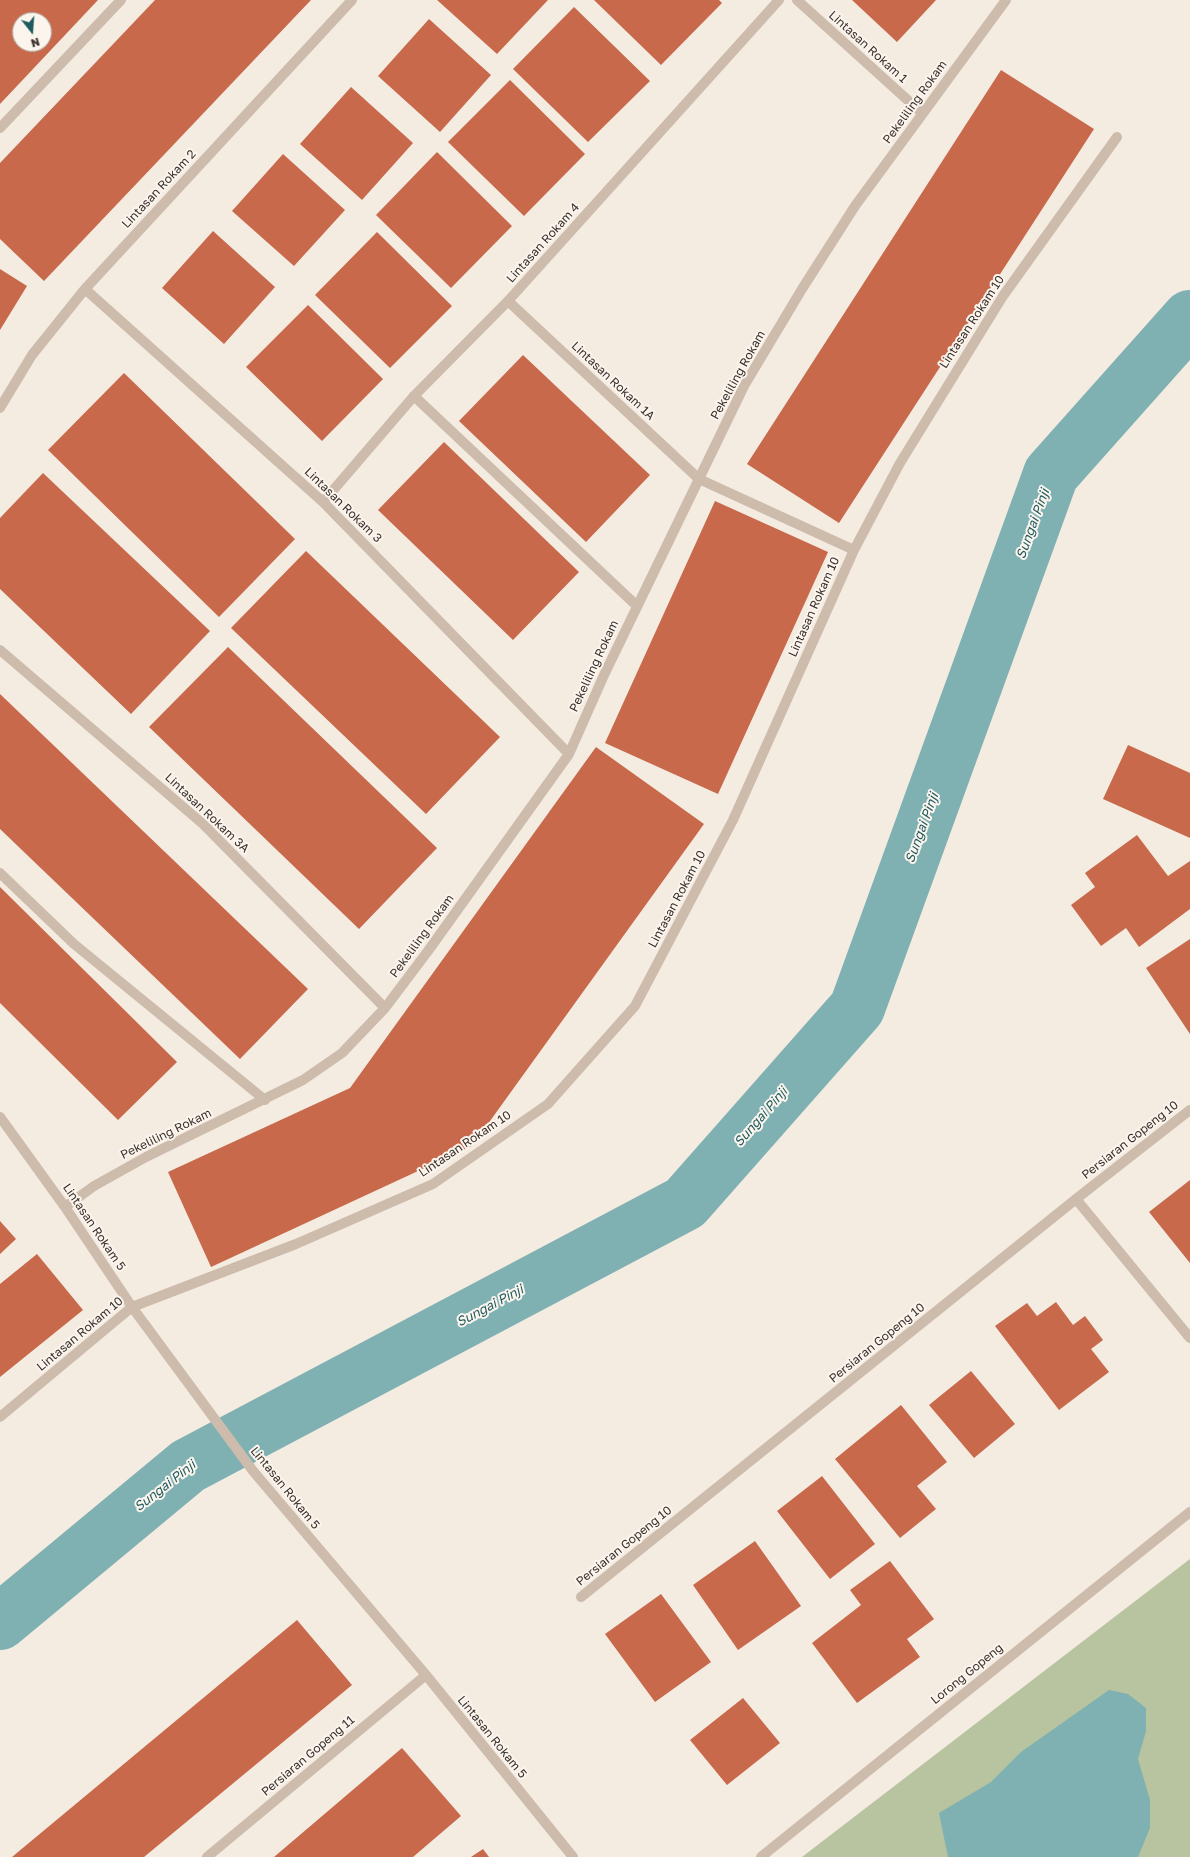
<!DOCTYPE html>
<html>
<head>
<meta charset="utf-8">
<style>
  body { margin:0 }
  #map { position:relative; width:1190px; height:1857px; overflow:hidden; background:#f4ebe1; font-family:"Golos Text",sans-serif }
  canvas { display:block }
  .north { position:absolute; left:12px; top:12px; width:40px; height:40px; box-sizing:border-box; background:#fbf5ee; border:1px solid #aea6a0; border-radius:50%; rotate:163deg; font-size:11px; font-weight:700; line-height:16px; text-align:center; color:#3b302b }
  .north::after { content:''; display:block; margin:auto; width:14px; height:18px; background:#1f5a5e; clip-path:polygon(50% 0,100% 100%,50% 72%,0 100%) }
</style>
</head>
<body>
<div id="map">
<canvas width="1190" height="1857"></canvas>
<div class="north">N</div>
</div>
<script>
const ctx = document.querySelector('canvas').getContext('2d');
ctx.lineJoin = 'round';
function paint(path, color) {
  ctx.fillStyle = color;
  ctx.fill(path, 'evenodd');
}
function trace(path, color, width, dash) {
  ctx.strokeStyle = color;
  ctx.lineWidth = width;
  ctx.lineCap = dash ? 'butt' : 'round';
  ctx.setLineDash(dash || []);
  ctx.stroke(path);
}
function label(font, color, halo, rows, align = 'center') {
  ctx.font = font + ' "Golos Text",sans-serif';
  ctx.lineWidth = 4;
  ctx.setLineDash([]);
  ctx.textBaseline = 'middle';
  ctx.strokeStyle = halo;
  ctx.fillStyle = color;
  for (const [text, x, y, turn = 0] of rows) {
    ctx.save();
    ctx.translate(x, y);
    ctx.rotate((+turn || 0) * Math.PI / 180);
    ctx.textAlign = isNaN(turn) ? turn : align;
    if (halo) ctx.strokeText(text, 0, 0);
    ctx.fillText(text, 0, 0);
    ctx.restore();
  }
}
const green = new Path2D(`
  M1190 1559V1857H802Z`);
const water = new Path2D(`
  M1109 1690 1128 1694 1146 1708V1731L1138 1759 1150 1800V1828L1138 1857H948L939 1813 991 1782 1021 1752Z`);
const river = new Path2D(`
  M0 1622 188 1466 685 1203 857 1008 1051 474 1190 318`);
const building = new Path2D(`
  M0 0H98L0 104ZM20 20H44V44H20Z
  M155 0H311L44 281 0 239V163Z
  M437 0H548L497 54Z
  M594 0H719L722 3 661 65Z
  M852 0H936L897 42Z
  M574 7 650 81 588 142 513 69Z
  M429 19 491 75 440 132 378 76Z
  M1001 70 1094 129 839 523 747 464Z
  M510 80 585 154 524 216 448 142Z
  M351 87 413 143 362 200 300 144Z
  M437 152 512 226 451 288 376 215Z
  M283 154 345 210 294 266 232 211Z
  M213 231 275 287 224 344 162 288Z
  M377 232 452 306 390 368 315 295Z
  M0 269 27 286 0 330Z
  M308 305 383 379 322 441 246 367Z
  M523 355 650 475 586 542 459 421Z
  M124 373 295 539 219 617 48 450Z
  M444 442 579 572 513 640 378 510Z
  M43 473 210 631 131 714 0 589V518Z
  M715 501 828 552 718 794 605 743Z
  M306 551 500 737 426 814 231 628Z
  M228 647 437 848 359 929 149 727Z
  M0 694 308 989 240 1059 0 829Z
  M1128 745 1190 773V838L1103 799Z
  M596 747 704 824 472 1146 211 1267 168 1172 350 1088Z
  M1137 835 1168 876 1190 861V909L1139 947 1126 928 1101 946 1071 905 1095 887 1085 873Z
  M0 887 177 1062 118 1120 0 1003Z
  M1190 939V1034L1146 968Z
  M1190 1180V1263L1149 1212Z
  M0 1221 16 1239 0 1254Z
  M37 1254 83 1310 0 1377V1284Z
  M1056 1302 1073 1325 1085 1316 1103 1340 1091 1349 1109 1372 1059 1410 995 1326 1027 1303 1037 1316Z
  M971 1371 1015 1424 974 1458 929 1405Z
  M901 1405 947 1462 917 1486 936 1509 900 1538 835 1459Z
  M822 1476 875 1544 830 1579 777 1511Z
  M755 1541 801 1606 738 1650 693 1585Z
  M890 1561 934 1619 907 1639 920 1657 857 1703 812 1643 861 1605 850 1590Z
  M661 1594 711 1662 655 1702 605 1634Z
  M297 1620 352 1685 144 1857H12Z
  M743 1698 780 1743 727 1785 690 1740Z
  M402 1748 461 1816 413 1857H274Z
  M483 1849 489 1857H471Z`);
const service = new Path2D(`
  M0 128 121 0
  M414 396 637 606
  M0 873 74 944 265 1100`);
const minor = new Path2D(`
  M797 0 922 113
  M85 289 323 502 569 754
  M508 301 699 479 854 550
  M0 408 32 355 85 289 352 0
  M323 502 414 396 508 301 779 0
  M0 650 203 824 385 1008
  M0 1117 65 1207 132 1307 253 1471 426 1675 573 1857
  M1076 1199 1190 1338
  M65 1207 94 1186 146 1157 303 1080 342 1053 385 1008 428 951 569 754 604 675 744 386 802 289 855 206 1006 0
  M0 1417 132 1307 296 1244 433 1184 548 1104 635 1006 733 820 854 550 900 463 1003 296 1117 137
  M581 1597 1076 1199 1190 1110
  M207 1857 426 1675
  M761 1857 1190 1512`);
const streetNames = [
  ["Lintasan Rokam 1",868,47,42],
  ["Pekeliling Rokam",915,102,-54],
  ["Lintasan Rokam 2",159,189,-47],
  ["Lintasan Rokam 4",543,243,-48],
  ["Lintasan Rokam 10",972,322,-57],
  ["Pekeliling Rokam",738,375,-61],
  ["Lintasan Rokam 1A",613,381,43],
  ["Lintasan Rokam 3",343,505,44],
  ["Lintasan Rokam 10",814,607,-66],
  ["Pekeliling Rokam",594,666,-65],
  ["Lintasan Rokam 3A",207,813,43],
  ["Lintasan Rokam 10",677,899,-62],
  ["Pekeliling Rokam",422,936,-54],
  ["Pekeliling Rokam",166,1134,-26],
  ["Persiaran Gopeng 10",1130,1140,-38],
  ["Lintasan Rokam 10",465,1144,-34],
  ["Lintasan Rokam 5",94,1227,56],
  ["Lintasan Rokam 10",80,1334,-40],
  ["Persiaran Gopeng 10",877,1343,-39],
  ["Lintasan Rokam 5",285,1488,51],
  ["Persiaran Gopeng 10",624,1546,-39],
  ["Lorong Gopeng",967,1674,-39],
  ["Lintasan Rokam 5",492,1737,51],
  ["Persiaran Gopeng 11",308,1756,-40]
];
const waterNames = [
  ["Sungai Pinji",1033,524,-70],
  ["Sungai Pinji",922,828,-70],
  ["Sungai Pinji",761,1117,-49],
  ["Sungai Pinji",490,1306,-28],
  ["Sungai Pinji",165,1486,-38]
];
paint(green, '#b8c4a0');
paint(water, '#7fb0b2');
trace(river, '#7fb0b2', 56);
paint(building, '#c8694b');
trace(service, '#cdbbac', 10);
trace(minor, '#cdbbac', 10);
label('12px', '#3b302b', '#fbf5ee', streetNames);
label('italic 13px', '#1f5a5e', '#fbf5ee', waterNames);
</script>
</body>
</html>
